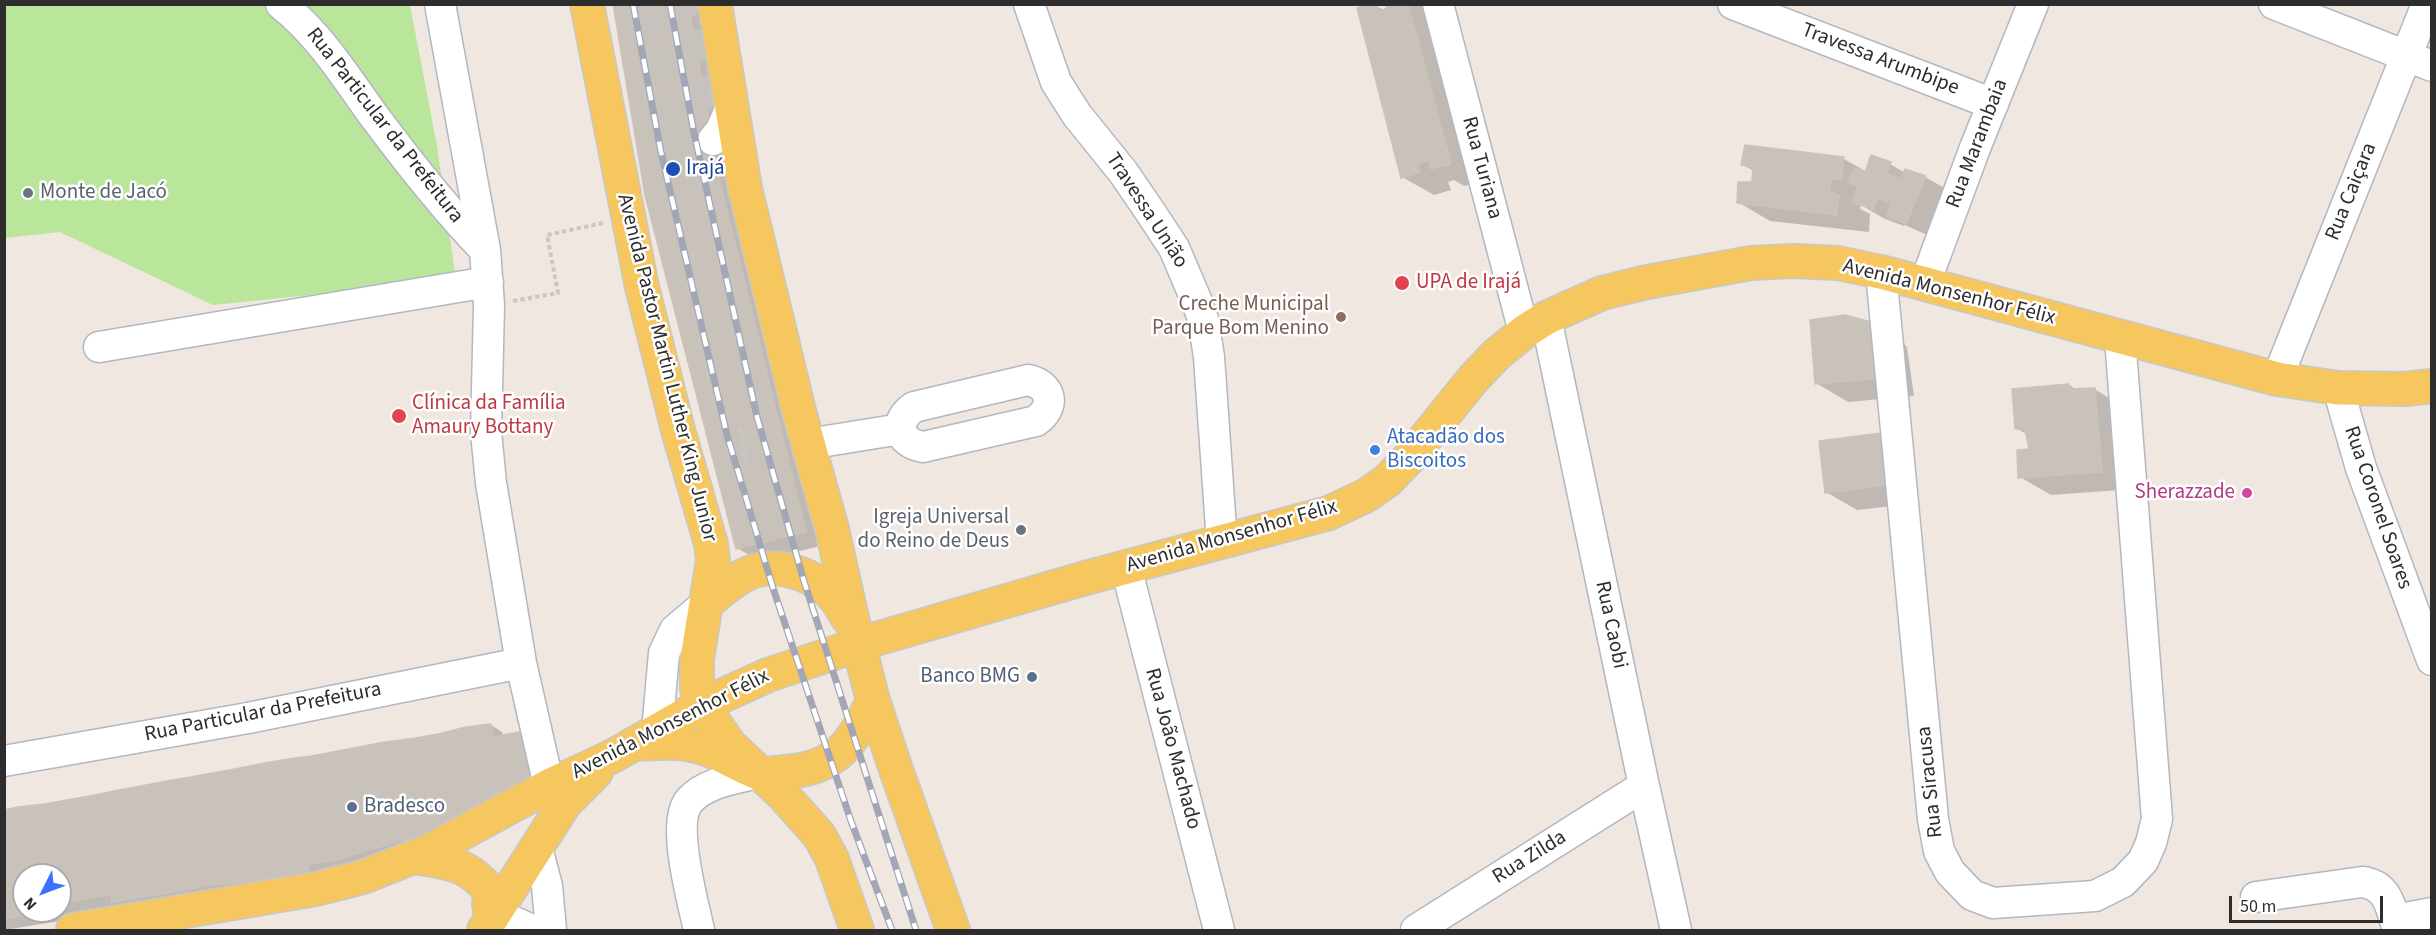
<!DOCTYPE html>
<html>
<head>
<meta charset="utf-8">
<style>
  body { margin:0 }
  #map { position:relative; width:2436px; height:935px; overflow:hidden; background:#efe7e0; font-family:"Source Sans 3",sans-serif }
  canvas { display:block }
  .frame { position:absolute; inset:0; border:6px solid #2d2d2d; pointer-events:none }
  .north { position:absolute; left:12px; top:863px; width:60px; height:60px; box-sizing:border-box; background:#fff; border:2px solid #ababab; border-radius:50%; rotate:228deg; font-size:16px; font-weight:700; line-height:24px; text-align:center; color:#2d2d2d }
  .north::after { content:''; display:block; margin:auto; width:21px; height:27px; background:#3d70ff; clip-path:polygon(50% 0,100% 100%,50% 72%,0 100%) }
  .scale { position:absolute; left:2229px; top:896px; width:154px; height:27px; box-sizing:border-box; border:3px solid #2d2d2d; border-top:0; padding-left:8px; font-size:18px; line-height:21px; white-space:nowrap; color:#2d2d2d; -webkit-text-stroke:4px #fff; paint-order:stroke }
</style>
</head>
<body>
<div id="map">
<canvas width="2436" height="935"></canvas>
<div class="frame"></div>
<div class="north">N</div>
<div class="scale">50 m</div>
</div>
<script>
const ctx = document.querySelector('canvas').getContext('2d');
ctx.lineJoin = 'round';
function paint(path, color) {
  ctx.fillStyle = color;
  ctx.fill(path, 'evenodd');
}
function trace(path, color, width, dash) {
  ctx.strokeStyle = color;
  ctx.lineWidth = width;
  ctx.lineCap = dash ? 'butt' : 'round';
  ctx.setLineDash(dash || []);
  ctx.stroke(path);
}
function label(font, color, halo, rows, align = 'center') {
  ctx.font = font + ' "Source Sans 3",sans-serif';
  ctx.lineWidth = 5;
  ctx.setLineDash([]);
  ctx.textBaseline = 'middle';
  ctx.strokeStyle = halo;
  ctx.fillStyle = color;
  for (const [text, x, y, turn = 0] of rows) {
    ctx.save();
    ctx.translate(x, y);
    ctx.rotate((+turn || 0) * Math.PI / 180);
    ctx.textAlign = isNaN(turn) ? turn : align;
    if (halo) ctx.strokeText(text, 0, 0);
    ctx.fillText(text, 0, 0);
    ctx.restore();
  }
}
const green = new Path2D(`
  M5 5H410L437 146 456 280 213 305 60 232 5 238Z`);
const shadow = new Path2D(`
  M614 4H707L828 544 759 561 737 548Z
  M1388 4H1418L1437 16 1481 182 1464 186 1454 180 1448 182 1451 190 1434 195 1402 177 1375 5 1385 11 1388 9Z
  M1844 159 1867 172 1890 164 1905 173 1925 177 1957 195 1938 240 1905 225 1904 226 1885 219 1861 205 1860 209 1870 214 1869 232 1770 221 1738 202 1753 183 1754 171 1743 165Z
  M1902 342 1907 347 1914 396 1848 402 1816 383Z
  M2069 385 2077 390 2094 389 2126 408 2133 489 2051 495 2020 477 2031 451 2028 435 2016 428Z
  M1882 434 1914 452 1918 503 1857 510 1826 492Z
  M491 725 502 732 503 737 553 784 411 856 125 908 119 905 78 912 79 918 4 930V813ZM24 875H60V911H24Z`);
const building = new Path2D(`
  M613 4H688L720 182 806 532 736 549 645 195Z
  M1370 4H1376L1379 12 1387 8 1386 4H1408L1451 164 1431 169 1429 160 1417 164 1420 172 1401 178 1357 8Z
  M1745 145 1844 157 1842 179H1831L1829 191 1839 195 1837 215 1737 203 1738 182H1752L1753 167 1741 165Z
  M1871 155 1891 162 1887 174 1901 179 1905 169 1926 176 1906 224 1887 216 1891 203 1877 198 1873 209 1852 202 1858 186 1848 182 1854 168 1865 172Z
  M1845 315 1871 322 1883 378 1815 384 1810 320Z
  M2069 384V389L2095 388 2102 472 2018 478 2017 450 2029 449 2025 429H2015L2012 389Z
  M1882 433 1887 485 1825 493 1819 441Z
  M491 724 501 791 479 804 466 727Z
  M466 727 481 817 455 830 438 734Z
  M529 730 537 775 503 796 493 737Z
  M438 734 455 830 435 840 416 738Z
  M416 738 435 840 406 853 385 742Z
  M385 742 390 766 375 769 389 844 332 861 312 756Z
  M312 756 332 861 309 864 288 759Z
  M288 759 309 872 284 876 265 763Z
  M265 763 284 876 260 881 240 768Z
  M390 766 403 840 389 844 375 769Z
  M240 768 260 881 235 883 221 807 198 812 191 777Z
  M191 777 211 885 185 890 167 781Z
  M167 781 185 890 161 894 141 786Z
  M141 786 161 894 137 898 119 790Z
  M119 790 137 898 112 903 95 795Z
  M95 795 111 894 62 903 60 875H57L45 804Z
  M45 804 57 875H30L18 807Z
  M18 807 30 875H24V911H36L37 913 9 918 4 892V810Z
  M221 807 235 883 211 885 198 812Z
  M4 892 9 918 4 919Z`);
const minorTunnel = new Path2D(`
  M644 4 671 140C683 156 699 157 713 140
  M668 132C725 128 694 40 686 4`);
const path = new Path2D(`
  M513 301 558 293 547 235 603 223
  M740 429 748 467`);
const minor = new Path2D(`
  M281 4C320 35 345 76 374 116 409 163 444 208 485 250
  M440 4 485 250 489 305 486 432 491 483 521 663 549 786
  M1029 4 1056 82 1077 115 1123 172 1151 213 1174 248 1197 302 1203 319 1209 357 1222 543
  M1438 4 1524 332
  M1733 4 1993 104
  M2274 4 2432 66
  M713 140 721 130 731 107
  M1881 272 1933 819 1939 851 1950 872 1972 895 1993 903 2095 896 2123 882 2143 861 2151 843 2157 819 2120 338
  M1925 283 1975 148 2033 4
  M1546 318 1644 786 1676 930
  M99 347 488 282
  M2277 379 2427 4
  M1028 380C1052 385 1056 407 1036 421L923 447C898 443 893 421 914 407Z
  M2338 388 2361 468 2432 660
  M808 444 901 429
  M1126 567 1219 930
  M657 732 664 653 675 630 707 603
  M4 761 248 718 521 663
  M537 848 547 886 551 930
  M2256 897 2362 882C2389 885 2391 909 2398 930
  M491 918 512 921 532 930
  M2395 920 2432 913
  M699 930C693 902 670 821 690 800 707 782 735 779 758 773
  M1416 930 1644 786`);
const major = new Path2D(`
  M587 4 642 287 678 430 711 544 713 560 697 659V689L702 705 730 745 783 795 819 835 832 859 857 930
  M715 4 745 188 799 411 832 529 854 627 873 700 893 761 953 930
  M707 603C720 592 733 580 749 573 777 561 815 574 834 597 840 604 844 613 850 621
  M637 744C657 743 677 741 696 746 718 751 735 764 756 772 763 775 775 773 783 772 835 770 854 743 873 700
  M415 857C450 863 467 863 491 892L489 904 491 918
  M73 930 316 889 363 877 431 850 549 786 613 756 702 705 768 675 876 639 1082 579 1329 513 1367 495 1388 480 1410 457 1474 378 1497 354 1524 332 1546 318 1602 293 1647 282 1751 263 1794 261 1838 263 1881 272 2277 379 2338 388 2404 389 2432 386
  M484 930 565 803 596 772`);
const rail = new Path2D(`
  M633 4 661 152 727 435 773 588 851 821 892 930
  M670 4 694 133 757 417 803 578 916 930`);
const markers = [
  [673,169,8,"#1a4fb4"],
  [28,193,6,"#6b7280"],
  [1402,283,8,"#e0444e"],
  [1341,317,6,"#8d6e63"],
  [399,416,8,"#e0444e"],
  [1375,450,6,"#3f7fe0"],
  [2247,493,6,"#d1479c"],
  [1021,530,6,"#6b7280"],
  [1032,677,6,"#5c6f8a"],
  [352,807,6,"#5c6f8a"]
];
const streetNames = [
  ["Travessa Arumbipe",1880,60,21],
  ["Rua Particular da Prefeitura",384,126,52],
  ["Rua Marambaia",1978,144,-69],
  ["Rua Turiana",1481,168,75],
  ["Rua Caiçara",2352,192,-68],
  ["Travessa União",1146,211,57],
  ["Avenida Monsenhor Félix",1949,293,14],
  ["Avenida Pastor Martin Luther King Junior",666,368,76],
  ["Rua Coronel Soares",2377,508,71],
  ["Avenida Monsenhor Félix",1232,537,-16],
  ["Rua Caobi",1610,625,78],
  ["Rua Particular da Prefeitura",263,713,-11],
  ["Avenida Monsenhor Félix",671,725,-27],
  ["Rua João Machado",1172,749,75],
  ["Rua Siracusa",1931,782,-96],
  ["Rua Zilda",1530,858,-32]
];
const transitNames = [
  ["Irajá",686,169]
];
const worshipNames = [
  ["Monte de Jacó",40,193],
  ["Igreja Universal",1009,518,"right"],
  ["do Reino de Deus",1009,542,"right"]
];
const healthNames = [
  ["UPA de Irajá",1416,283],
  ["Clínica da Família",412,404],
  ["Amaury Bottany",412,428]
];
const educationNames = [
  ["Creche Municipal",1329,305],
  ["Parque Bom Menino",1329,329]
];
const shopNames = [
  ["Atacadão dos",1387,438],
  ["Biscoitos",1387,462]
];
const hotelNames = [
  ["Sherazzade",2235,493]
];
const serviceNames = [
  ["Banco BMG",1020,677],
  ["Bradesco",364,807,"left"]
];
paint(green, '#bae69b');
paint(shadow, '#0003');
paint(building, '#c8c2bb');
trace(building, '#cbc3b9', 1.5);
trace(minorTunnel, '#c8c2bc', 30, [30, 15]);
trace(minor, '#b3b7c1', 33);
trace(major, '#c8c8c8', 36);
trace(path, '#c8c8c8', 4, [4.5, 3]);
trace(minor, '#fff', 30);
trace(major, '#f6c75e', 33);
trace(rail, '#a2a7b8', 7);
trace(rail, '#fff', 4.5, [14]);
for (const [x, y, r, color] of markers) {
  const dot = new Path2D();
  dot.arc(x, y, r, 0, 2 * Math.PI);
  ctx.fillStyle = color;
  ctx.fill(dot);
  trace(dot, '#fff', 2);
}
label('21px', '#2d2d2d', '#fff', streetNames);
label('21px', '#164399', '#fff', transitNames, 'left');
label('21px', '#5b616d', '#fff', worshipNames, 'left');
label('21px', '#be3a42', '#fff', healthNames, 'left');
label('21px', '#785e54', '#fff', educationNames, 'right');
label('21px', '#366cbe', '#fff', shopNames, 'left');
label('21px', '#b23c85', '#fff', hotelNames, 'right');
label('21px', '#4e5e75', '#fff', serviceNames, 'right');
</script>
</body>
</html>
